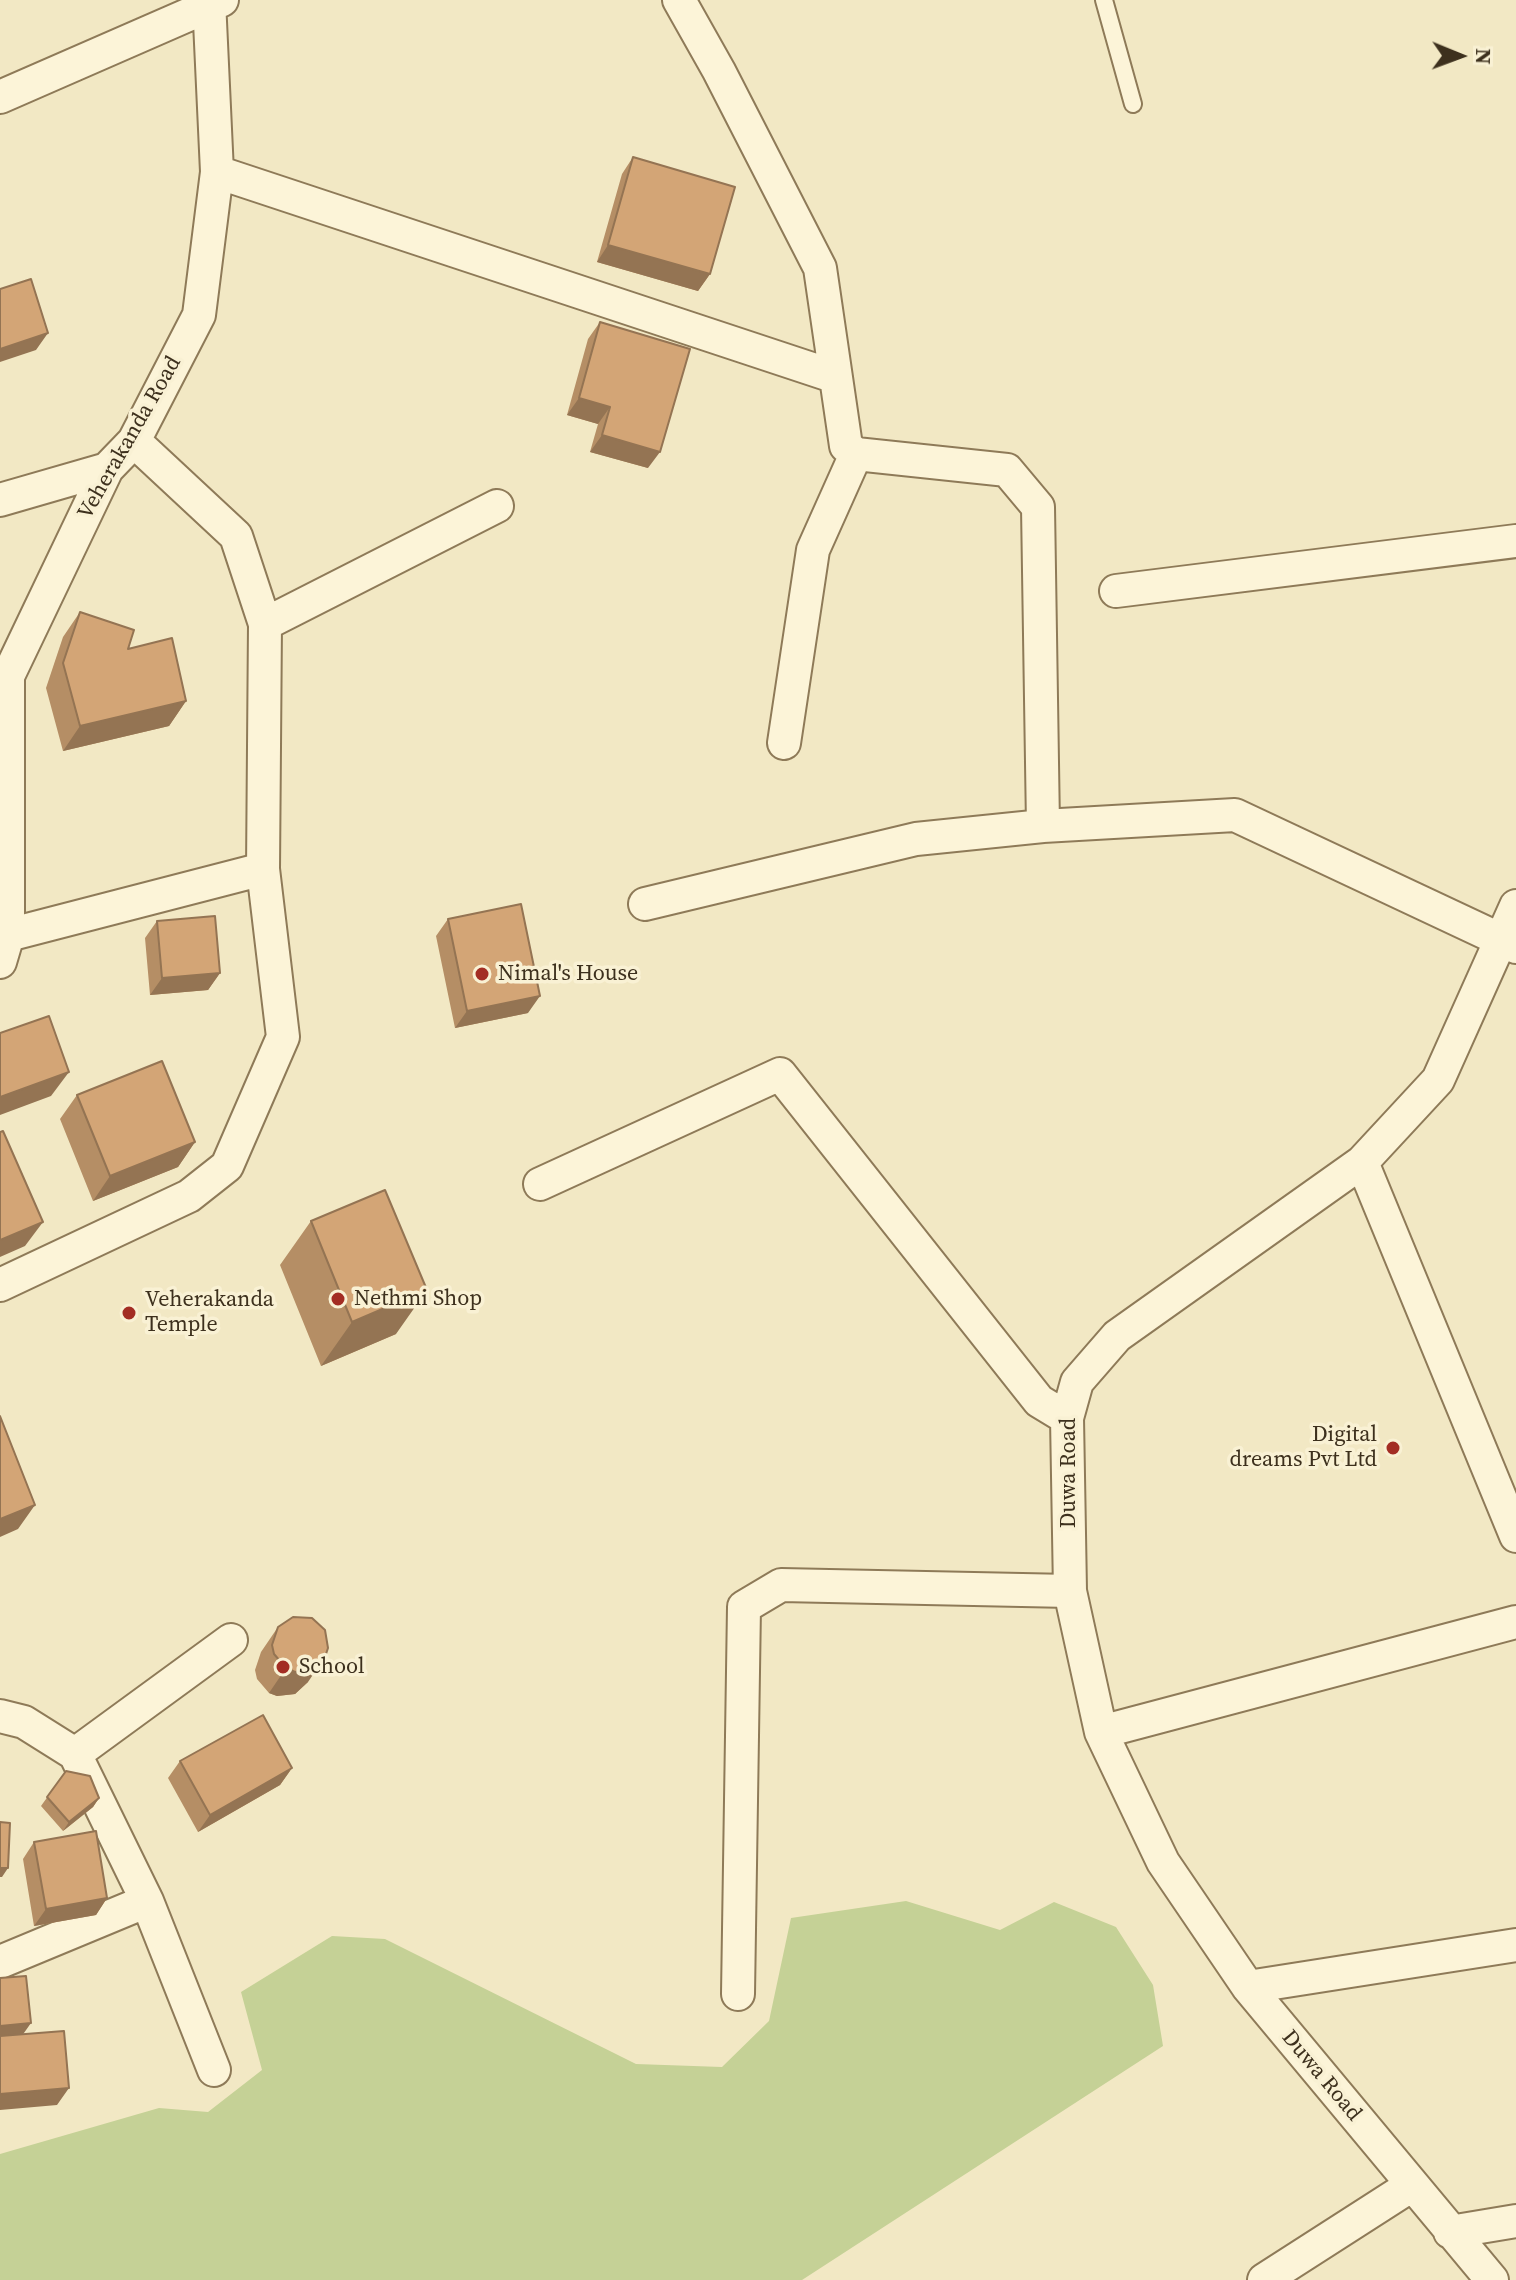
<!DOCTYPE html>
<html>
<head>
<meta charset="utf-8">
<style>
  body { margin:0 }
  #map { position:relative; width:1516px; height:2280px; overflow:hidden; background:#f2e8c4; font-family:"Source Serif 4",serif }
  canvas { display:block }
  .north { position:absolute; left:1420px; top:16px; width:80px; height:80px; -webkit-text-stroke:6px #f9f1d4; paint-order:stroke; rotate:91deg; font-size:22px; font-weight:700; line-height:32px; text-align:center; color:#3d301d }
  .north::after { content:''; display:block; margin:auto; width:28px; height:36px; background:#3d301d; clip-path:polygon(50% 0,100% 100%,50% 72%,0 100%) }
</style>
</head>
<body>
<div id="map">
<canvas width="1516" height="2280"></canvas>
<div class="north">N</div>
</div>
<script>
const ctx = document.querySelector('canvas').getContext('2d');
ctx.lineJoin = 'round';
function paint(path, color) {
  ctx.fillStyle = color;
  ctx.fill(path, 'evenodd');
}
function trace(path, color, width, dash) {
  ctx.strokeStyle = color;
  ctx.lineWidth = width;
  ctx.lineCap = dash ? 'butt' : 'round';
  ctx.setLineDash(dash || []);
  ctx.stroke(path);
}
function label(font, color, halo, rows, align = 'center') {
  ctx.font = font + ' "Source Serif 4",serif';
  ctx.lineWidth = 7;
  ctx.setLineDash([]);
  ctx.textBaseline = 'middle';
  ctx.strokeStyle = halo;
  ctx.fillStyle = color;
  for (const [text, x, y, turn = 0] of rows) {
    ctx.save();
    ctx.translate(x, y);
    ctx.rotate((+turn || 0) * Math.PI / 180);
    ctx.textAlign = isNaN(turn) ? turn : align;
    if (halo) ctx.strokeText(text, 0, 0);
    ctx.fillText(text, 0, 0);
    ctx.restore();
  }
}
const green = new Path2D(`
  M906 1901 1000 1930 1054 1902 1116 1927 1153 1985 1163 2046 802 2280H0V2154L159 2108 208 2112 262 2070 241 1992 332 1936 385 1939 636 2064 722 2067 769 2021 791 1918Z`);
const lane = new Path2D(`
  M1104 0 1133 104`);
const street = new Path2D(`
  M679 0 719 71 820 268 846 446 856 454 1007 470 1038 507 1043 826
  M0 97 222 0
  M217 172 836 377
  M0 500 107 469
  M1116 591 1516 541
  M265 624 497 506
  M784 743 813 550 856 454
  M645 904 916 839 1043 826 1235 815 1516 947
  M8 935 263 869
  M0 962 8 935V676L107 469 134 441 199 315 217 172 209 0
  M1362 1162 1516 1536
  M540 1184 780 1074 1039 1401 1067 1418
  M0 1285 189 1196 227 1166 283 1037 263 869 265 624 236 536 134 441
  M0 1716 24 1722 75 1754 147 1901 214 2070
  M1101 1732 1516 1622
  M75 1754 231 1640
  M0 1962 147 1901
  M1248 1987 1516 1945
  M738 1994 744 1607 781 1585 1070 1591
  M1450 2232 1516 2221
  M1264 2280 1412 2185
  M1492 2280 1248 1987 1163 1862 1101 1732 1070 1591 1067 1418 1077 1382 1117 1336 1362 1162 1438 1080 1516 906`);
const wall = new Path2D(`
  M633 157 710 274 698 291 597 262 622 174Z
  M600 322 648 468 590 452 598 424 567 415 588 339Z
  M80 612 128 649 186 701 169 726 63 751 46 688 63 637Z
  M448 919 528 1013 455 1028 436 936Z
  M157 921 220 973 208 990 150 995 145 938Z
  M77 1095 195 1142 178 1167 93 1201 60 1119Z
  M311 1221 396 1334 321 1366 280 1265Z
  M278 1627 308 1682 295 1694 277 1696 269 1693 257 1679 255 1670 261 1652Z
  M180 1761 292 1768 280 1785 198 1832 168 1778Z
  M66 1771 99 1798 93 1807 63 1831 41 1806Z
  M34 1842 107 1898 96 1915 34 1926 23 1859Z`);
const shadedWall = new Path2D(`
  M608 245 710 274 698 291 597 262Z
  M48 333 36 350 0 362V349Z
  M579 398 610 407 598 424 567 415Z
  M602 435 660 452 648 468 590 452Z
  M186 701 169 726 63 751 80 726Z
  M220 973 208 990 150 995 162 978Z
  M540 996 528 1013 455 1028 467 1011Z
  M69 1072 51 1096 0 1115V1097Z
  M195 1142 178 1167 93 1201 110 1176Z
  M43 1222 25 1246 0 1257V1240Z
  M427 1290 396 1334 321 1366 352 1322Z
  M35 1505 18 1529 0 1537V1519Z
  M325 1657 308 1682 295 1694 277 1696 269 1693 286 1668Z
  M292 1768 280 1785 198 1832 210 1815Z
  M99 1798 93 1807 63 1831 69 1822Z
  M0 1868H8L2 1877H0Z
  M107 1898 96 1915 34 1926 46 1909Z
  M31 2023 19 2040 0 2042V2026Z
  M69 2088 57 2105 0 2110V2094Z`);
const building = new Path2D(`
  M633 157 735 187 710 274 608 245Z
  M31 279 48 333 0 349V289Z
  M600 322 690 349 660 452 602 435 610 407 579 398Z
  M80 612 134 630 128 649 172 638 186 701 80 726 63 663Z
  M521 904 540 996 467 1011 448 919Z
  M215 916 220 973 162 978 157 921Z
  M49 1016 69 1072 0 1097V1033Z
  M162 1061 195 1142 110 1176 77 1095Z
  M3 1131 43 1222 0 1240V1132Z
  M385 1190 427 1290 352 1322 311 1221Z
  M0 1416 35 1505 0 1519Z
  M293 1617 312 1618 325 1630 328 1648 325 1657 312 1669 295 1672 286 1668 274 1654 272 1645 278 1627Z
  M263 1715 292 1768 210 1815 180 1761Z
  M66 1771 90 1776 99 1798 69 1822 47 1797Z
  M0 1822 10 1823 8 1868H0Z
  M96 1831 107 1898 46 1909 34 1842Z
  M26 1976 31 2023 0 2026V1978Z
  M64 2031 69 2088 0 2094V2036Z`);
const markers = [
  [482,974,8,"#a32d23"],
  [338,1299,8,"#a32d23"],
  [129,1313,8,"#a32d23"],
  [1393,1448,8,"#a32d23"],
  [283,1667,8,"#a32d23"]
];
const streetNames = [
  ["Veherakanda Road",130,438,-60],
  ["Duwa Road",1069,1473,-90],
  ["Duwa Road",1321,2076,50]
];
const poiNames = [
  ["Nimal's House",498,974],
  ["Nethmi Shop",354,1299],
  ["Veherakanda",145,1300],
  ["Temple",145,1325],
  ["Digital",1377,1435,"right"],
  ["dreams Pvt Ltd",1377,1460,"right"],
  ["School",299,1667]
];
paint(green, '#c5d196');
trace(lane, '#8e7a58', 20);
trace(street, '#8e7a58', 36);
trace(lane, '#fcf4d8', 16);
trace(street, '#fcf4d8', 32);
paint(wall, '#b58e65');
paint(shadedWall, '#947453');
paint(building, '#d3a576');
trace(building, '#947453', 2);
for (const [x, y, r, color] of markers) {
  const dot = new Path2D();
  dot.arc(x, y, r, 0, 2 * Math.PI);
  ctx.fillStyle = color;
  ctx.fill(dot);
  trace(dot, '#f9f1d4', 3);
}
label('22px', '#3d301d', '#f9f1d4', streetNames);
label('22px', '#3d301d', '#f9f1d4', poiNames, 'left');
</script>
</body>
</html>
